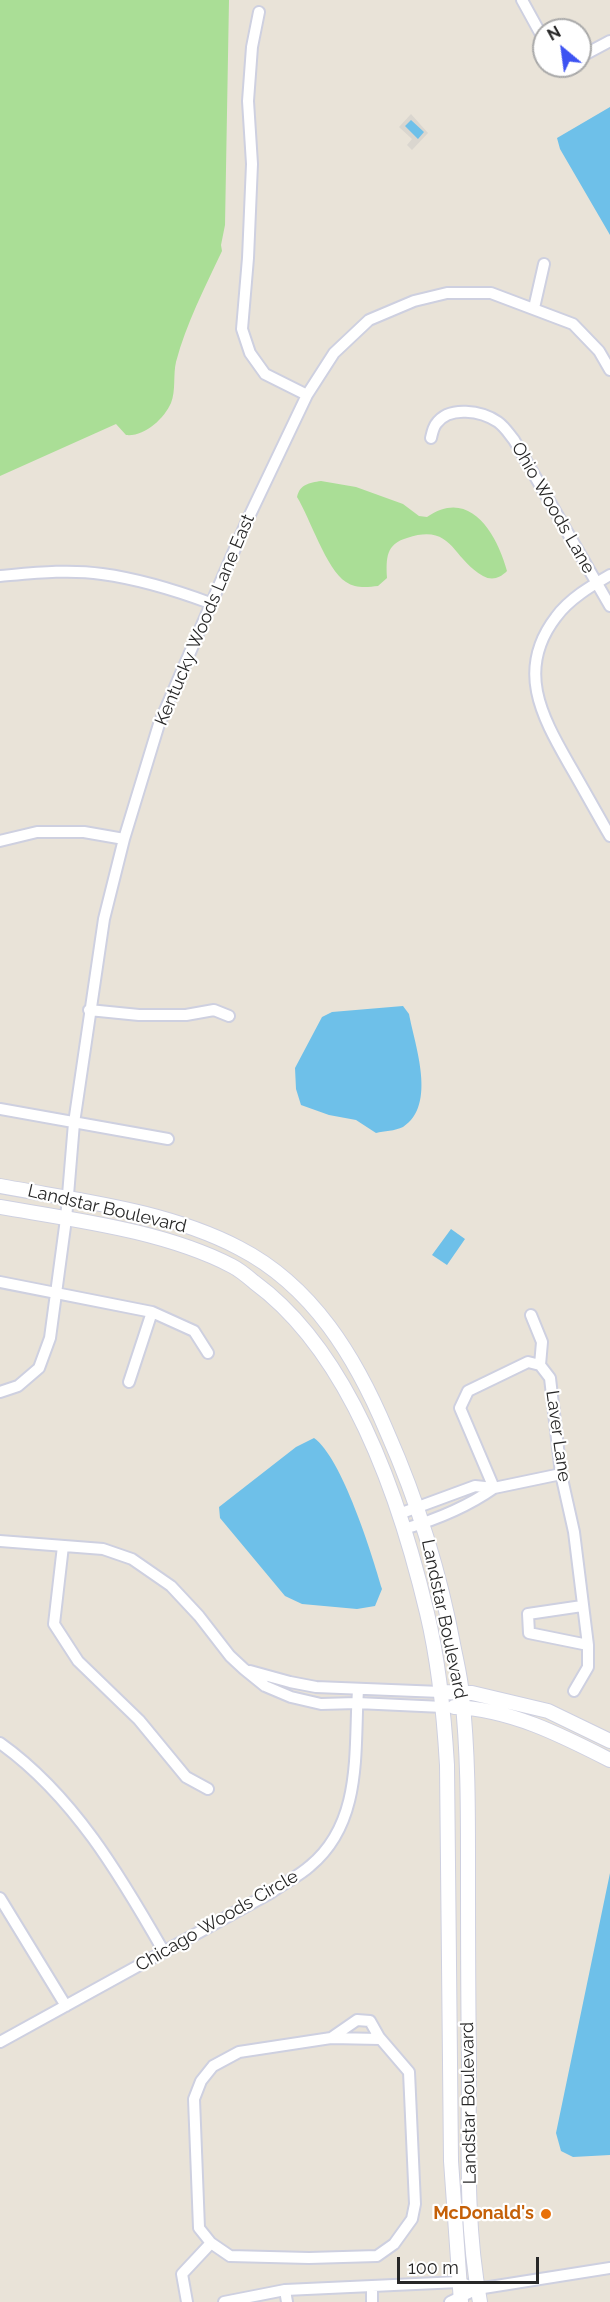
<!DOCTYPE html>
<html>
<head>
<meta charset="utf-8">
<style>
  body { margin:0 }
  #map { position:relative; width:610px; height:2302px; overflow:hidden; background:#e9e3d8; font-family:Raleway,sans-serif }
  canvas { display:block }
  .north { position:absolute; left:532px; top:18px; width:60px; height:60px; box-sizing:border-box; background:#fff; border:2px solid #a9a9a9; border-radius:50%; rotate:331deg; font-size:16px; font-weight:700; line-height:24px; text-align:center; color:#272727 }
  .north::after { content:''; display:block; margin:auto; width:21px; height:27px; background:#3d53f2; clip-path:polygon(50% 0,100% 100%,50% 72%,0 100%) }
  .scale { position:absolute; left:397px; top:2257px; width:142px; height:27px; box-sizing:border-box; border:3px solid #272727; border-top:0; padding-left:8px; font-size:18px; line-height:21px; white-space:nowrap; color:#272727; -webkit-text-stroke:4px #fff; paint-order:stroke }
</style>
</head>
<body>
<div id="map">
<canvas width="610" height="2302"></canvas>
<div class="north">N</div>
<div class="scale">100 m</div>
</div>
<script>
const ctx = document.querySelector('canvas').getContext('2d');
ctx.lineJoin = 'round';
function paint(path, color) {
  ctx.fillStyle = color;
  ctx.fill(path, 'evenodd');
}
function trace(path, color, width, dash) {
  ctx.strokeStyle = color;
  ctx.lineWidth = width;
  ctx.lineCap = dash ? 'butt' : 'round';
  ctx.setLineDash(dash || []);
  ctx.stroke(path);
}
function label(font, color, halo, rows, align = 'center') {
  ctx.font = font + ' Raleway,sans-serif';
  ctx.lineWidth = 4.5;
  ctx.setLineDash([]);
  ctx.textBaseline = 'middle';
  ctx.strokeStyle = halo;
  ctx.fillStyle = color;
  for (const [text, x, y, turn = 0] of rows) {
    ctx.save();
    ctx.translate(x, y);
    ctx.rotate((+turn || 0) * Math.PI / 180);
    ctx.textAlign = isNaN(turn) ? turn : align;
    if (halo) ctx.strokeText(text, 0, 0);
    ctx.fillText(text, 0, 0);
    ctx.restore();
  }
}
const green = new Path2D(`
  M0 0H229L225 225 221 245 222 251C205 287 186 324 176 362 173 374 176 391 171 403 164 419 144 437 126 435L116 424 0 476Z
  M321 481 356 487 403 504 419 516 427 517C470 487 497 534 507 571 500 578 492 581 483 576 451 558 453 523 407 538 386 544 386 558 387 578L378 586C368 587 356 589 346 582 326 569 310 518 297 497 300 484 309 483 321 481Z`);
const plaza = new Path2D(`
  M411 114 428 133 412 150 407 145 412 139 399 127Z`);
const water = new Path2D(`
  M610 107V235L560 149 557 138Z
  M411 120 424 132 418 139 405 126Z
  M403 1006 409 1014C415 1046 437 1105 403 1127 395 1131 384 1131 376 1133L356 1120 329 1115 301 1105 296 1089 295 1068 322 1017 332 1012Z
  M451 1229 465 1239 447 1265 432 1255Z
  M314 1438C342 1458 372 1554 382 1589L375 1606 357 1609 302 1604 285 1596 220 1518 219 1507 296 1447Z
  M610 1873V2155L573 2157 561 2151 556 2133Z`);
const street = new Path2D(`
  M522 0 544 40
  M259 12 252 47 248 101 252 164 248 258 242 329 250 353 265 374 307 395
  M580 57 610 41
  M534 308 544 264
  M431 438C432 434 433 428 436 424 449 405 482 411 498 422 505 427 509 434 514 440L610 606
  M610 575C591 586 569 599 556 617 516 669 541 715 569 764 583 788 596 812 610 836
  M0 576C34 573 69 569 102 574 139 579 175 590 210 603
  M0 841 37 832H84L124 839
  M89 1010 139 1015H186L214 1010 229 1016
  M0 1109 168 1139
  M0 1282 152 1312 194 1331 208 1353
  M531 1315 542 1342 540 1365
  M129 1382 152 1312
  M0 1392 18 1386 39 1368 50 1338 66 1219 74 1123 104 919 124 839 159 724 247 521 307 395 334 353 369 320 414 301 447 293H491L573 324 599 351 610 370
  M494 1488 460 1408 468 1391 528 1362 540 1365 550 1378 561 1474 574 1532 588 1645V1667L574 1691
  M399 1514 475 1486 494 1488 561 1474
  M404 1529C435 1520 467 1507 494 1488
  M0 1541 103 1549 132 1559 171 1586 199 1616 230 1656 244 1669 265 1686 291 1697 321 1704 357 1703 443 1707
  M63 1546 54 1624 78 1661 139 1720 186 1777 208 1789
  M582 1606 528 1614 529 1633 588 1645
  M250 1671 290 1682 316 1687 441 1692
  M0 1743C73 1795 120 1875 164 1952
  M0 1898 66 2006
  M357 2020 370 2021 379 2037 409 2072 415 2204 412 2219 394 2244 377 2256 309 2258 230 2256 211 2243 199 2228 194 2099 201 2081 213 2066 239 2052 331 2038Z
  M331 2038 380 2039
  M0 2042 272 1892C284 1883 299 1876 310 1866 363 1822 354 1751 358 1690
  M372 2286V2302
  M285 2290 287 2302
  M187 2302 182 2274 211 2243
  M224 2302 285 2290 459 2282 477 2289
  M450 2302 477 2289 610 2268`);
const secondary = new Path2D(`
  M0 1186C80 1201 166 1210 239 1248 313 1286 356 1358 387 1432 418 1502 440 1573 454 1649 457 1664 461 1680 462 1696 468 1751 468 1806 468 1861 468 1928 468 1995 469 2061 469 2141 465 2223 480 2302
  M0 1207C75 1220 165 1231 232 1266 240 1270 247 1276 254 1282 351 1353 400 1499 427 1613 439 1663 444 1714 447 1765L451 2161 461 2302
  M441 1692 472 1693 548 1711 610 1741
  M454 1707C510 1709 561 1735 610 1760`);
const markers = [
  [546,2214,6,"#e8710a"]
];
const streetNames = [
  ["Ohio Woods Lane",553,508,60],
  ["Kentucky Woods Lane East",205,620,-67],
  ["Landstar Boulevard",107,1209,13],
  ["Laver Lane",558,1436,82],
  ["Landstar Boulevard",444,1619,78],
  ["Chicago Woods Circle",217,1921,-30],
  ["Landstar Boulevard",469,2103,-91]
];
const foodNames = [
  ["McDonald's",534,2214]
];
paint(green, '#aade96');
paint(plaza, '#dad6cf');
paint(water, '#6ec0e9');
trace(street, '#ced0e0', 14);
trace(secondary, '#ced0e0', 16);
trace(street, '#fff', 10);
trace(secondary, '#fff', 14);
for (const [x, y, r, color] of markers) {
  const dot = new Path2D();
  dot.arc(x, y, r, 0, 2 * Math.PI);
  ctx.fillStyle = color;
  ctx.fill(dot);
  trace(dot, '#fff', 2);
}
label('18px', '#272727', '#fff', streetNames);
label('bold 18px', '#c56008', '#fff', foodNames, 'right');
</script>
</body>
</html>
